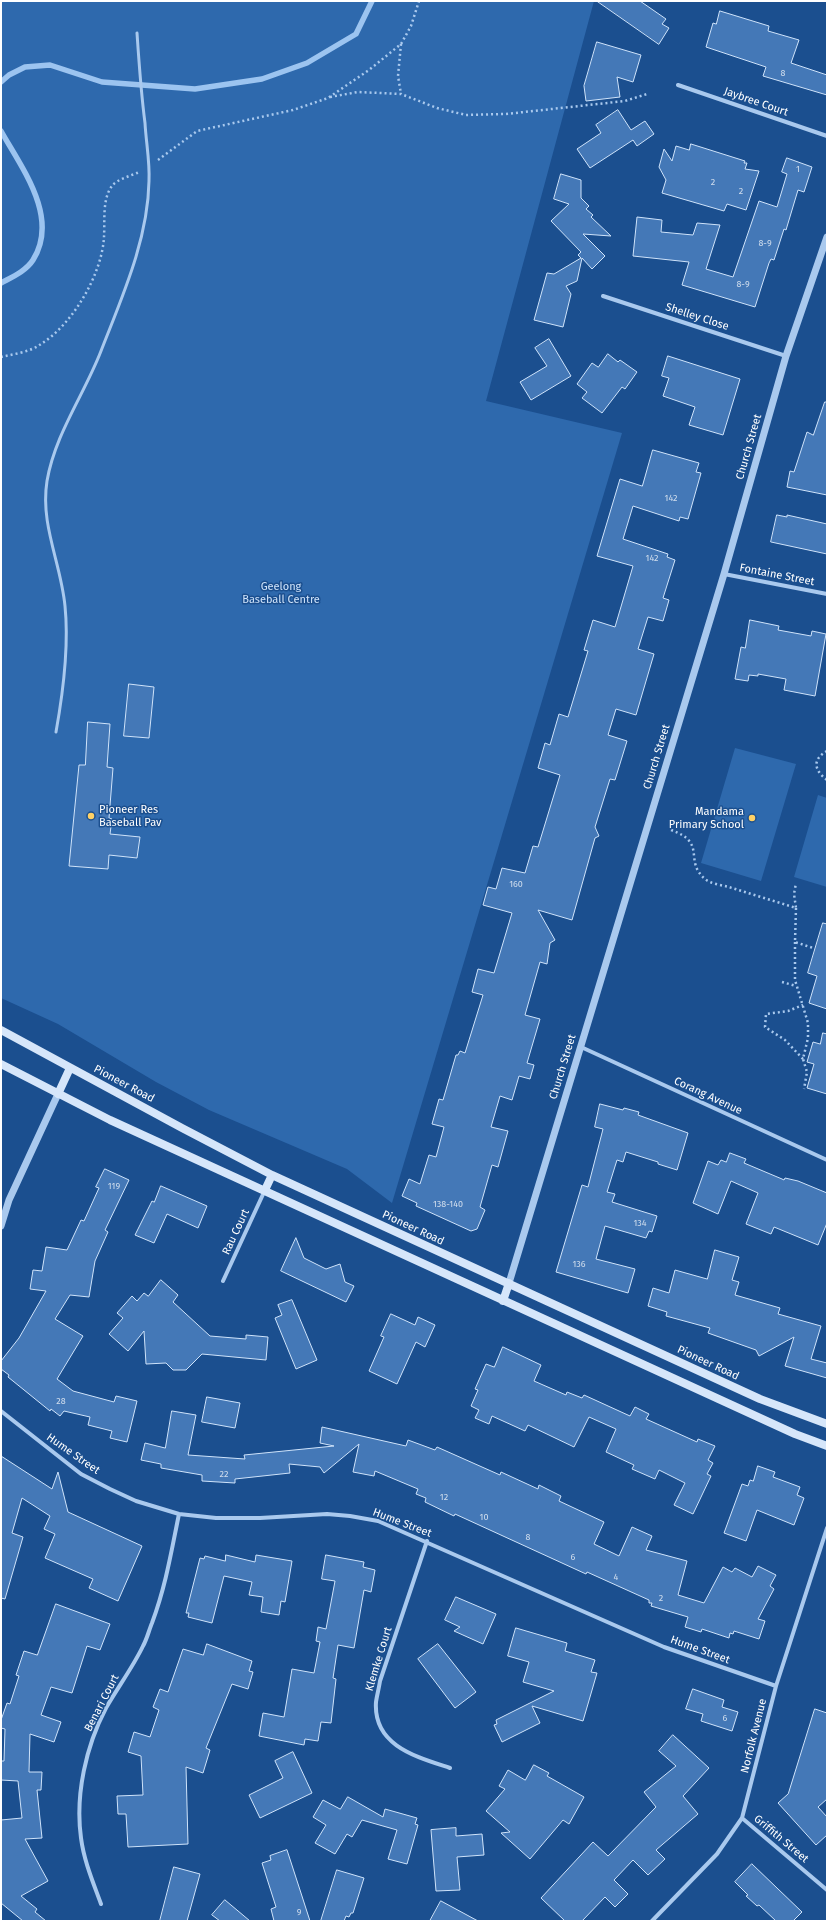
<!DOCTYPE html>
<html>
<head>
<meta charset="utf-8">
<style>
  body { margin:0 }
  #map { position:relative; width:828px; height:1922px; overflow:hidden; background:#1b4f8f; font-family:"Fira Sans",sans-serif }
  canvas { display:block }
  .frame { position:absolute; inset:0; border:2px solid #fff; pointer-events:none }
</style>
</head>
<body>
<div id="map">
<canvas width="828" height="1922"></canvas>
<div class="frame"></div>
</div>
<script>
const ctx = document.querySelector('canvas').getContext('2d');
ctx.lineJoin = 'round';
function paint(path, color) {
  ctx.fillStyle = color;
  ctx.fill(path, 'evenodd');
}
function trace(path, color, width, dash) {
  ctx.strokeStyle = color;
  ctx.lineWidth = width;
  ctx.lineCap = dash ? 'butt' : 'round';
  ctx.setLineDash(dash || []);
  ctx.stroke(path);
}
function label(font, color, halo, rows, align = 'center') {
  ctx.font = font + ' "Fira Sans",sans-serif';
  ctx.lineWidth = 3;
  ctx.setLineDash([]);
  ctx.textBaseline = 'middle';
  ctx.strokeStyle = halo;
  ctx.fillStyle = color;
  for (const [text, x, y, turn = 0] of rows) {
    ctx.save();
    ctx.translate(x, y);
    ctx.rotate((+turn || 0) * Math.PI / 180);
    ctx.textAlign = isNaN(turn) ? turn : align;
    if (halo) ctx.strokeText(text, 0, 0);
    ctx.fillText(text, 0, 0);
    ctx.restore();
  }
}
const green = new Path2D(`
  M1 1H594L486 401 622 433 392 1203 347 1169 209 1110 156 1082 58 1024 1 998Z
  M735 748 796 764 761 881 701 863Z
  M818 795 827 798V887L794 877Z`);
const stream = new Path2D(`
  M1 82 9 75 25 67 50 65 102 82 195 89 262 79 307 63 356 34 372 1
  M1 131C21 167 60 217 33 260 26 271 12 277 1 283`);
const building = new Path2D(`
  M597 1H640L666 19 662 24 669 28 659 44Z
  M720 11 769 26 768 31 799 40 791 63 827 75V95L763 76 766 67 706 47 713 23 716 24Z
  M597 42 641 55 633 82 617 77 620 97 586 101 584 86Z
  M618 110 631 130 645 121 654 134 637 146 633 140 590 168 577 149 601 133 596 125Z
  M691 144 745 161 744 163H747L745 169 759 171 746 210 727 204 724 211 662 193 666 180 659 167 664 149 672 161 676 146 689 150Z
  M787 158 812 167 804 192 798 190 786 230 784 229 774 260 771 259 769 263 755 307 682 285 689 262 633 256 637 217 662 220 661 232 693 235 697 223 720 225 706 269 733 277 759 201 777 207 787 174 782 172Z
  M561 174 581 180V198L589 206 586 209 593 215 591 217 611 236 583 234 605 256 592 269 582 258 577 281 566 286 571 294 563 327 534 320 547 273 554 274 581 258 578 255 581 252 551 221 569 204 554 199Z
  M549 339 571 376 531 400 520 382 547 366 535 348Z
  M608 354 618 362 620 360 637 372 625 389 622 387 602 413 582 398 587 392 577 384 592 363 598 367Z
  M668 356 740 379 723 435 689 425 695 407 663 396 669 378 662 376Z
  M825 402H827V495L787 487 790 471 794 472 807 432 813 435Z
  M653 450 699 463 696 472 701 473 688 519 680 517 679 521 633 506 623 539 668 554 667 557 675 560 663 598 669 600 663 621 648 617 638 649 654 654 636 715 616 709 608 735 627 741 615 780 610 779 595 827 599 836 595 838 572 920 538 910 555 940 550 943 547 964 540 962 525 1015 540 1019 527 1063 534 1065 530 1079 519 1076 512 1100 500 1096 491 1127 508 1131 498 1167 492 1165 480 1207 485 1210 477 1229 471 1231 416 1206 417 1203 402 1196 409 1179 420 1184 429 1155 436 1157 444 1127 432 1124 439 1099 443 1100 456 1055H458L460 1051 465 1053 483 995 472 992 478 969 494 973 512 913 483 905 488 887 496 889 502 868 525 873 533 846 538 847 560 775 538 768 545 743 550 745 559 714 568 717 588 651 584 650 593 620 615 627 633 566 597 556 620 479 642 486Z
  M777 515 787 517V515L827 524V554L771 542Z
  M750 620 779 626 778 630 811 636 812 631 826 634 815 696 784 690 786 679 758 674V676L749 675 748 681 735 679 741 647 745 648Z
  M129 684 154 687 149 738 124 736Z
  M88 722 110 724 107 767 113 768 109 818 112 819 110 834 140 837 137 858 109 855 108 869 69 866 79 765H85Z
  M823 923 827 924V1009L809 1003 817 976 808 973Z
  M823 1033 827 1034V1094L807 1088 814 1064 807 1062 813 1042 820 1044Z
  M600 1104 623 1110 624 1108 639 1112 638 1115 688 1133 677 1170 658 1164V1162L626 1152 623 1162 617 1160 607 1192 615 1194 612 1202 657 1216 652 1232 649 1231 646 1238 605 1226 596 1259 635 1269 628 1293 556 1272 582 1185 588 1187 603 1129 595 1127Z
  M730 1153 746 1159 744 1163 782 1179 784 1180 785 1178 798 1181 827 1193V1223L818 1245 774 1227 771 1234 746 1224 758 1193 731 1181 718 1214 693 1203 708 1161 718 1165 721 1160 726 1162Z
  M105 1169 129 1180 105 1230 108 1232 95 1261 89 1297 70 1295 55 1319 83 1336 57 1379 73 1391 114 1402 116 1396 137 1401 127 1442 110 1438 112 1431 88 1425 90 1417 64 1411 60 1416 51 1409 50 1411 8 1377 9 1375 1 1369V1361L19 1338 46 1291 30 1289 33 1270 42 1271 46 1247 67 1250 81 1220 84 1221 99 1188 96 1187Z
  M161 1186 207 1206 198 1228 167 1214 154 1243 135 1235 152 1201 154 1202Z
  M296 1238 304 1258 326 1269 340 1264 345 1282 354 1286 346 1302 281 1271Z
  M715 1250 739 1257 732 1280 739 1282 735 1295 780 1308 778 1314 821 1326 811 1359 827 1363V1378L785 1366 794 1337 759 1356 756 1350 708 1333 710 1328 666 1316 667 1312 648 1306 653 1288 669 1293 675 1270 707 1279Z
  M161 1280 178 1295 173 1302 210 1336 246 1339V1335L268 1337 266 1360 202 1354 186 1370H173L166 1363 146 1364 144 1331 128 1351 109 1334 123 1318 117 1313 132 1296 137 1301 144 1293 148 1296Z
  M292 1300 317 1360 296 1369 275 1318 282 1315 278 1305Z
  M391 1314 415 1325 418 1317 435 1325 425 1347 416 1342 397 1384 369 1371 384 1337 381 1336Z
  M503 1347 541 1365 534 1381 566 1395 567 1392 582 1398 584 1395 630 1416 635 1407 649 1414 646 1419 697 1442 698 1439 715 1446 708 1460 713 1463 707 1474 711 1476 693 1514 674 1505 685 1483 659 1470 655 1479 632 1469 634 1465 606 1452 616 1429 589 1417 574 1447 528 1425 525 1431 492 1416 489 1424 475 1418 479 1410 471 1406 478 1390 475 1389 486 1364 494 1367Z
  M207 1397 240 1403 235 1428 202 1422Z
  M172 1411 196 1415 188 1455 245 1459 244 1455 334 1446 320 1443 322 1427 406 1446 408 1440 435 1450 437 1447 500 1475 501 1472 538 1489 539 1485 561 1496 559 1501 604 1522 594 1544 619 1556 632 1527 652 1536 646 1550 687 1561 678 1595 704 1603 723 1567 732 1572 735 1568 752 1577 758 1566 776 1575 770 1586 774 1589 758 1619 765 1621 759 1639 734 1631 733 1634 730 1633 729 1638 702 1629 701 1632 685 1627 688 1617 651 1606 652 1603H649V1600L587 1572 586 1574 455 1514 454 1516 425 1502 426 1498 416 1494 418 1489 375 1471 374 1476 353 1472 359 1444 324 1473 320 1467 289 1464 290 1473 235 1479V1483L202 1481V1475L161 1468V1464L141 1460 145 1443 165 1448Z
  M1 1456 52 1489 58 1472 68 1512 142 1546 118 1601 89 1588 93 1579 45 1558 55 1534 44 1529 50 1516 22 1498 12 1533 23 1537 5 1599 1 1598Z
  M758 1466 775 1472 773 1477 800 1487 797 1495 804 1498 794 1525 757 1510 746 1541 724 1533 742 1484 748 1486 750 1480 753 1481Z
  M226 1555 255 1562 256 1555 292 1561 285 1602 281 1601 279 1615 261 1612 263 1597 249 1595 252 1582 224 1576 212 1623 188 1617 189 1613H186L200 1558 204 1559 205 1556 225 1561Z
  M326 1555 364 1562 363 1567 375 1570 371 1592 364 1590 354 1648 338 1645 333 1678 336 1679 331 1723 321 1722 318 1741 305 1739 304 1745 259 1736 263 1713 284 1717 292 1669 314 1673 320 1642 316 1641 318 1627 326 1629 335 1581 322 1579Z
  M456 1597 496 1614 483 1644 454 1631 460 1627 445 1620Z
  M56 1604 110 1624 100 1650 87 1646 72 1693 51 1687 41 1715 61 1722 54 1742 30 1734 29 1772H42L41 1790H37L42 1838 25 1839 48 1881 21 1896 37 1909 35 1912 46 1921H23L1 1903V1820L22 1818 18 1781 1 1780V1761H4L5 1729 1 1728V1720L7 1703 10 1704 19 1676 16 1675 24 1651 37 1655Z
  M516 1628 567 1643 565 1651 595 1660 591 1672 597 1673 583 1721 532 1706 540 1723 502 1742 494 1725 497 1724 496 1720 554 1691 523 1682 529 1662 508 1656Z
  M207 1644 252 1661 249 1671 253 1672 248 1689 232 1684 206 1748 210 1750 203 1773 186 1767 188 1844 128 1847 126 1814H118L117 1796 143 1795 141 1756 128 1752 134 1732 150 1737 159 1710 153 1707 160 1689 168 1692 183 1649 203 1655Z
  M438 1644 476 1692 455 1708 418 1659Z
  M693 1689 724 1700 722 1707 738 1712 732 1731 701 1721 703 1714 686 1709Z
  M815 1709 827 1713V1799L818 1807 827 1817V1835L816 1845 778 1803 788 1794Z
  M673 1735 709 1768 683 1796 698 1814 656 1850 665 1859 648 1875 633 1860 614 1880 628 1894 615 1907 605 1897 582 1921H565L541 1898 593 1842 608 1856 656 1807 644 1792 676 1766 659 1751Z
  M293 1752 312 1793 260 1818 249 1795 283 1778 275 1761Z
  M534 1765 549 1773 547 1776 584 1797 569 1824 563 1820 530 1859 501 1833 510 1832 486 1811 505 1789 499 1786 508 1770 525 1780Z
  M348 1797 383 1817 385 1809 417 1818 415 1824 418 1825 407 1864 388 1859 397 1830 362 1820 352 1837 347 1834 335 1854 315 1843 326 1825 313 1817 323 1800 340 1809Z
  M456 1828V1836L482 1834 484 1855 457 1857 460 1890 436 1891 431 1830Z
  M287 1850 300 1890 310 1921H274L271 1909 276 1907 262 1863 271 1860 270 1856Z
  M752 1864 802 1912 793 1921H776L759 1905 757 1906 746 1896 748 1895 735 1882Z
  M174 1867 200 1874 187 1921H160Z
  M337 1870 364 1878 353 1913H351L349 1917 346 1916 344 1921H321Z
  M225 1900 250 1921H220L212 1915Z
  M441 1901 478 1921H430Z`);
const path = new Path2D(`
  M401 44 398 76 401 94
  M330 97 358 92 401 94 437 108 466 115 506 114 625 101 647 94
  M158 160 197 131 293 110 328 98 369 70 401 44 411 26 419 1
  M1 357C14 354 30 352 41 344 73 324 102 274 104 237 105 221 102 199 112 186 117 179 131 176 139 172
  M827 751C811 760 815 771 827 780
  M671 830C708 843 683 860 705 879 711 884 721 885 729 887 751 894 774 901 796 908L794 894 796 883
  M796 908 795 942 813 948
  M795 942V980L808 1023V1038L803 1059 807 1072 804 1089
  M782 982 796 986
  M803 1059 785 1040 765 1027 766 1014 788 1011 803 1005`);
const service = new Path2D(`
  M56 732C63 693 69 645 65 606 61 563 40 525 47 481 55 434 84 395 101 351 122 297 148 240 149 181 150 162 146 142 145 123 141 93 139 63 137 33`);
const minor = new Path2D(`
  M678 85 827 136
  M603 296 786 356
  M724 574 827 594
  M581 1047 827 1160
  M223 1281 265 1190
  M1 1411 81 1474 110 1489 136 1501 179 1514 216 1518H260L327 1514 350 1516 378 1521 664 1647 776 1686
  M427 1541 380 1681C379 1688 377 1695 376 1702 373 1746 417 1757 450 1768
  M742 1818 827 1890
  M101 1904C93 1882 84 1861 81 1838 75 1795 86 1746 106 1708 118 1687 133 1667 143 1646 147 1639 149 1630 152 1623 166 1585 171 1553 179 1514
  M652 1921 717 1854 742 1818 776 1686 827 1528`);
const tertiary = new Path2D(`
  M1 1226 9 1200 58 1094
  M509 1283 724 574 786 356 827 237`);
const secondary = new Path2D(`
  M1 1030 182 1128 272 1175 760 1399 827 1424
  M1 1064 110 1120 795 1434 827 1446
  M58 1094 70 1068
  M265 1190 272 1175
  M503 1301 509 1283`);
const markers = [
  [91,816,4,"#ffd166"],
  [752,818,4,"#ffd166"]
];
const numberNames = [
  ["8",783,73],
  ["1",798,169],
  ["2",713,182],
  ["2",741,191],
  ["8-9",765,243],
  ["8-9",743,284],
  ["142",671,498],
  ["142",652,558],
  ["160",516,884],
  ["119",114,1186],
  ["138-140",448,1204],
  ["134",640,1223],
  ["136",579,1264],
  ["28",61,1401],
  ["22",224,1474],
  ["12",444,1497],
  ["10",484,1517],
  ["8",528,1537],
  ["6",573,1557],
  ["4",616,1577],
  ["2",661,1598],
  ["6",725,1718],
  ["9",299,1912]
];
const streetNames = [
  ["Jaybree Court",756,102,19],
  ["Shelley Close",697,317,18],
  ["Church Street",749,447,-74],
  ["Fontaine Street",777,575,11],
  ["Church Street",657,757,-73],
  ["Church Street",563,1067,-73],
  ["Pioneer Road",124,1084,28],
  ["Corang Avenue",708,1096,25],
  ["Pioneer Road",413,1228,25],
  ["Rau Court",236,1232,-65],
  ["Pioneer Road",708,1363,25],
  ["Hume Street",73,1454,35],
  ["Hume Street",402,1523,21],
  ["Hume Street",700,1650,20],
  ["Klemke Court",379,1659,-73],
  ["Benari Court",102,1703,-63],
  ["Norfolk Avenue",754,1736,-76],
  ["Griffith Street",781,1839,40]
];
const parkNames = [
  ["Geelong",281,587],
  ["Baseball Centre",281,600]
];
const poiNames = [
  ["Pioneer Res",99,810],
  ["Baseball Pav",99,823],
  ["Mandama",744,812,"right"],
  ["Primary School",744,825,"right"]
];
paint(green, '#2e69ad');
trace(stream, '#9cc4f0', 5.5);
paint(building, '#4478b7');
trace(building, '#cfe3fa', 1);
trace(path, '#a9c9ee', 2.5, [2, 3]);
trace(service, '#a9c9ee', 3);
trace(minor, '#a9c9ee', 4);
trace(tertiary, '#a9c9ee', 7);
trace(secondary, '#d6e6fa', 8);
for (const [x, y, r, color] of markers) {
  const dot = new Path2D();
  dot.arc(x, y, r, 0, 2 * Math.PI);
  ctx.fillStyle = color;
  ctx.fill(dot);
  trace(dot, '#1b4f8f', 1.5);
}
label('9px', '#d0dded', null, numberNames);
label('11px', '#fff', '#1b4f8f', streetNames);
label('11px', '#cfe3fa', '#1b4f8f', parkNames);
label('11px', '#fff', '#1b4f8f', poiNames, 'left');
</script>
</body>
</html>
